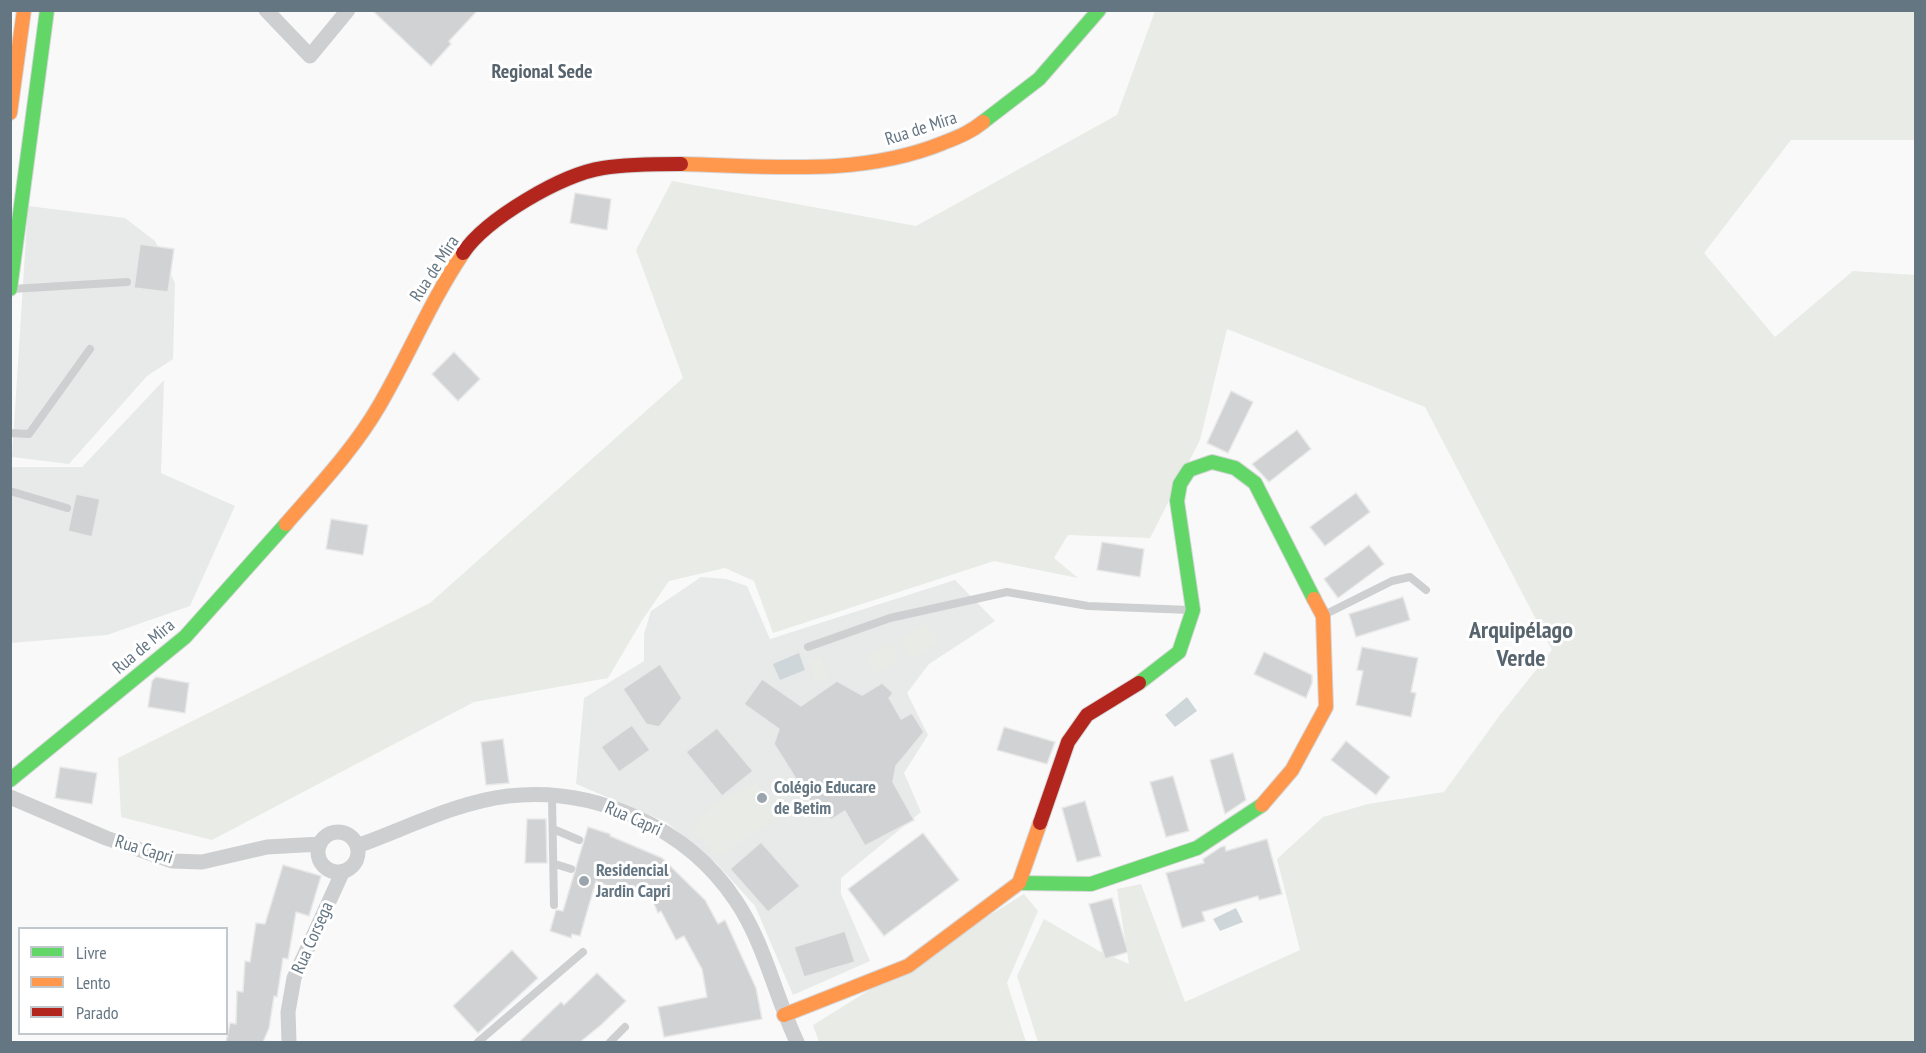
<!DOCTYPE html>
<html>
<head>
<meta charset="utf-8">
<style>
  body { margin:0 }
  #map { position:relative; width:1926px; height:1053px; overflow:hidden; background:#f9f9f9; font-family:"PT Sans Narrow",sans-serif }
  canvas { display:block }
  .frame { position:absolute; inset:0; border:12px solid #657683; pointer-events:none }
  .legend { position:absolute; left:18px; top:927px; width:210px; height:108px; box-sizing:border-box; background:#fff; border:2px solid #c1c8cd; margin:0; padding:8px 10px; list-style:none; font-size:18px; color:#657683 }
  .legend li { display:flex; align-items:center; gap:12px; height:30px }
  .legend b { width:30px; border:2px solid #c1c8cd }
</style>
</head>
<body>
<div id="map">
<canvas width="1926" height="1053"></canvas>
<div class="frame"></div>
<ul class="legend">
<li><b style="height:8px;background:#63d668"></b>Livre</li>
<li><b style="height:8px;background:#ff974d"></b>Lento</li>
<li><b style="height:8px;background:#b3261e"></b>Parado</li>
</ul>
</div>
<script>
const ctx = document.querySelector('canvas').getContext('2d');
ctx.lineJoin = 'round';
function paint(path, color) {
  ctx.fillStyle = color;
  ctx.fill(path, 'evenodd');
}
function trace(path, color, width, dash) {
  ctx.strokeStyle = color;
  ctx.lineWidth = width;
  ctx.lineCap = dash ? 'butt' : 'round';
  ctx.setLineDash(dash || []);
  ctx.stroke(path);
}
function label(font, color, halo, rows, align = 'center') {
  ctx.font = font + ' "PT Sans Narrow",sans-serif';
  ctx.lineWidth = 6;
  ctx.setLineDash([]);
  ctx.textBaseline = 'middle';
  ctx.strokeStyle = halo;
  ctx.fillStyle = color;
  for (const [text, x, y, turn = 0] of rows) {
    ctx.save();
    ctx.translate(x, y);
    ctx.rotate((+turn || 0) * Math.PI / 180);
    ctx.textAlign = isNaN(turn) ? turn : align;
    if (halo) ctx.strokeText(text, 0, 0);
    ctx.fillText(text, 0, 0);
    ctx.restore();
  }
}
const built = new Path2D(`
  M28 206 125 218 155 241 175 283 173 359 147 376 69 464 12 457Z
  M164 380 161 473 235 506 190 606 107 635 11 643V467H82Z
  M701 577 726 579 747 586 770 639 955 580 995 621 929 664 907 693 928 735 904 773 921 812 841 878V894L870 961 793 995 755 906 717 864 666 822 576 784 584 698 644 661V634L651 611Z`);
const green = new Path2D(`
  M1155 11H1915V140H1791L1704 253 1775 337 1853 271 1915 275V1042H1038L1017 976 1044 919 1099 951 1129 964 1117 889 1141 884 1185 1002 1300 950 1277 859 1323 817 1368 804 1444 792 1500 715 1552 650 1425 407 1227 329 1200 440 1150 538 1068 535 1054 558 1078 578 994 561 773 633 754 581 725 568 669 581 643 619 608 678 474 702 212 840 121 817 118 758 430 603 683 378 636 250 672 181 916 226 1117 115Z
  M925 622 939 641 913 660 900 641Z
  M891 643 900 660 875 673 866 655Z
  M821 657 829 678 816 683 808 661Z
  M756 781 781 816 720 855 692 832 707 810Z
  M1024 894 1038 911 1007 983 1026 1042H819L813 1025Z`);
const water = new Path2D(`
  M799 653 805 670 780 680 773 664Z
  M1187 697 1197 711 1175 727 1165 715Z
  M1236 908 1243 922 1220 931 1213 919Z`);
const building = new Path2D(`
  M372 10H478L449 41 451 44 431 66Z
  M575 193 611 199 607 230 570 223Z
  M140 244 174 249 168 292 134 288Z
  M454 352 480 379 458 401 432 374Z
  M1231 391 1253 402 1228 453 1207 443Z
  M1297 430 1311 449 1269 482 1252 464Z
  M1356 493 1370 512 1325 546 1310 527Z
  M76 494 100 499 92 537 68 531Z
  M331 519 368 525 363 555 326 549Z
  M1102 542 1144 549 1140 577 1097 570Z
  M1369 545 1384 564 1338 598 1324 579Z
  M1403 597 1410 620 1356 637 1349 614Z
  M1362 647 1418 658 1411 692 1416 693 1411 717 1356 705 1363 671 1357 670Z
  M1264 652 1312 675V683L1306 698 1254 674Z
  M660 664 682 698 659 727 646 724 623 689Z
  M156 677 189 683 185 713 148 707 152 681Z
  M762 679 801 706 837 681 862 695 882 683 893 693 889 698 901 719 912 713 924 732 896 766 893 782 914 820 865 846 845 811 831 820 820 802 813 806 774 744 779 729 744 704Z
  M632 725 650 750 619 772 601 747Z
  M1004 727 1055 742 1047 764 997 750Z
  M717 728 753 771 722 796 686 752Z
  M503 739 509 783 486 785 481 742Z
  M1346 741 1390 777 1376 795 1331 760Z
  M1233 753 1246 800 1225 814 1210 760Z
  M60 767 97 773 92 804 55 798Z
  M1173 776 1189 831 1166 837 1150 782Z
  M1085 801 1101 856 1077 862 1062 808Z
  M527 819H546L547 863H525Z
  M588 827 610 834V836L662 858 705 900 718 924 725 920 756 988 762 1019 664 1037 658 1007 707 997 702 969 684 936 676 940 661 911 658 913 646 885 635 898 596 881 580 936 572 934 571 938 550 931 556 910 563 911Z
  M923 833 959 880 884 936 848 889Z
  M1267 839 1282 894 1259 900 1258 896 1202 912 1205 921 1182 928 1166 873 1204 863 1203 859 1221 847 1225 846 1226 851Z
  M761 842 800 886 768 912 730 869Z
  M283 865 321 876 309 916 296 912 288 959 283 958 277 997 274 996 269 1028 263 1042H226L230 1023 236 1024 237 991 243 992 245 961 250 962 256 923 265 924Z
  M1112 898 1128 952 1105 959 1089 904Z
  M845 931 855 962 804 977 794 947Z
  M512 950 538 978 478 1033 453 1006Z
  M597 973 626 1001 601 1025 580 1042H519L561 1002 564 1005Z`);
const lane = new Path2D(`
  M12 289 127 282
  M10 433 29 434 90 349
  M10 491 67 508
  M1324 615 1392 581 1410 577 1426 590
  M808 647 890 618 1007 592 1088 606 1190 610
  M552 797 554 905
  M553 829 579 840
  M555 864 571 869
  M478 1042 583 952
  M610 1042 625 1027`);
const street = new Path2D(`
  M266 10 310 56 348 10
  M10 797 106 838 172 861 202 862 267 847 320 844
  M318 852a20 20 0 1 1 40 0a20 20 0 1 1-40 0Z
  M357 846C405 829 457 802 508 796 595 786 688 828 736 901 765 944 775 996 797 1042
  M289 1042 288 1012 294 978 343 871`);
const fast = new Path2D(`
  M983 122 1039 79 1099 10
  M10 289 47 10
  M1139 683 1179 652 1193 610 1177 501 1180 484 1189 470 1212 462 1235 468 1255 483 1314 599
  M10 780 185 637 286 524
  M1019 883 1091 884 1197 848 1262 805`);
const slow = new Path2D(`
  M10 113 24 10
  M681 164C770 166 859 177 943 143 958 137 971 132 983 122
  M286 524C319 486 354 449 379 406 409 355 430 302 463 253
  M1262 805 1292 770 1326 707 1323 616 1314 599
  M784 1015 908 966 1019 883 1040 823`);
const jam = new Path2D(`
  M463 253C486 219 562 174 603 168 628 164 656 164 681 164
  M1040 823 1068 742 1087 715 1139 683`);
const markers = [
  [762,798,6,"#99a4ac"],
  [584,881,6,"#99a4ac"]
];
const streetNames = [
  ["Rua de Mira",921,129,-18],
  ["Rua de Mira",435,269,-57],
  ["Rua de Mira",144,647,-40],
  ["Rua Capri",633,819,24],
  ["Rua Capri",144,850,17],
  ["Rua Corsega",313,938,-66]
];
const poiNames = [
  ["Colégio Educare",774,788],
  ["de Betim",774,809],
  ["Residencial",596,871],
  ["Jardin Capri",596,892]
];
const neighbourhoodNames = [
  ["Regional Sede",542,72]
];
const districtNames = [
  ["Arquipélago",1521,631],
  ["Verde",1521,659]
];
paint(built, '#e8e9e9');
paint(green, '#e8ebe6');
paint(water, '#ced6d9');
paint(building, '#d0d2d3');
trace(building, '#e8e8e8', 1.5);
trace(fast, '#d5d6d7', 16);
trace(slow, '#d5d6d7', 16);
trace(jam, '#d5d6d7', 16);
trace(lane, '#cecfd0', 8);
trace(street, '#cecfd0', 15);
trace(fast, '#63d668', 14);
trace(slow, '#ff974d', 14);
trace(jam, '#b3261e', 14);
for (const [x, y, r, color] of markers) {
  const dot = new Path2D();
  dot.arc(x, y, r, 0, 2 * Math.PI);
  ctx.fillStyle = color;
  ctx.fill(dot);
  trace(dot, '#fff', 2);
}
label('18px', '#657683', '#fff', streetNames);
label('bold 18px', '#657683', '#fff', poiNames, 'left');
label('bold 20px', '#57646e', '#fff', neighbourhoodNames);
label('bold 24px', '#57646e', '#fff', districtNames);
</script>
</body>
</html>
